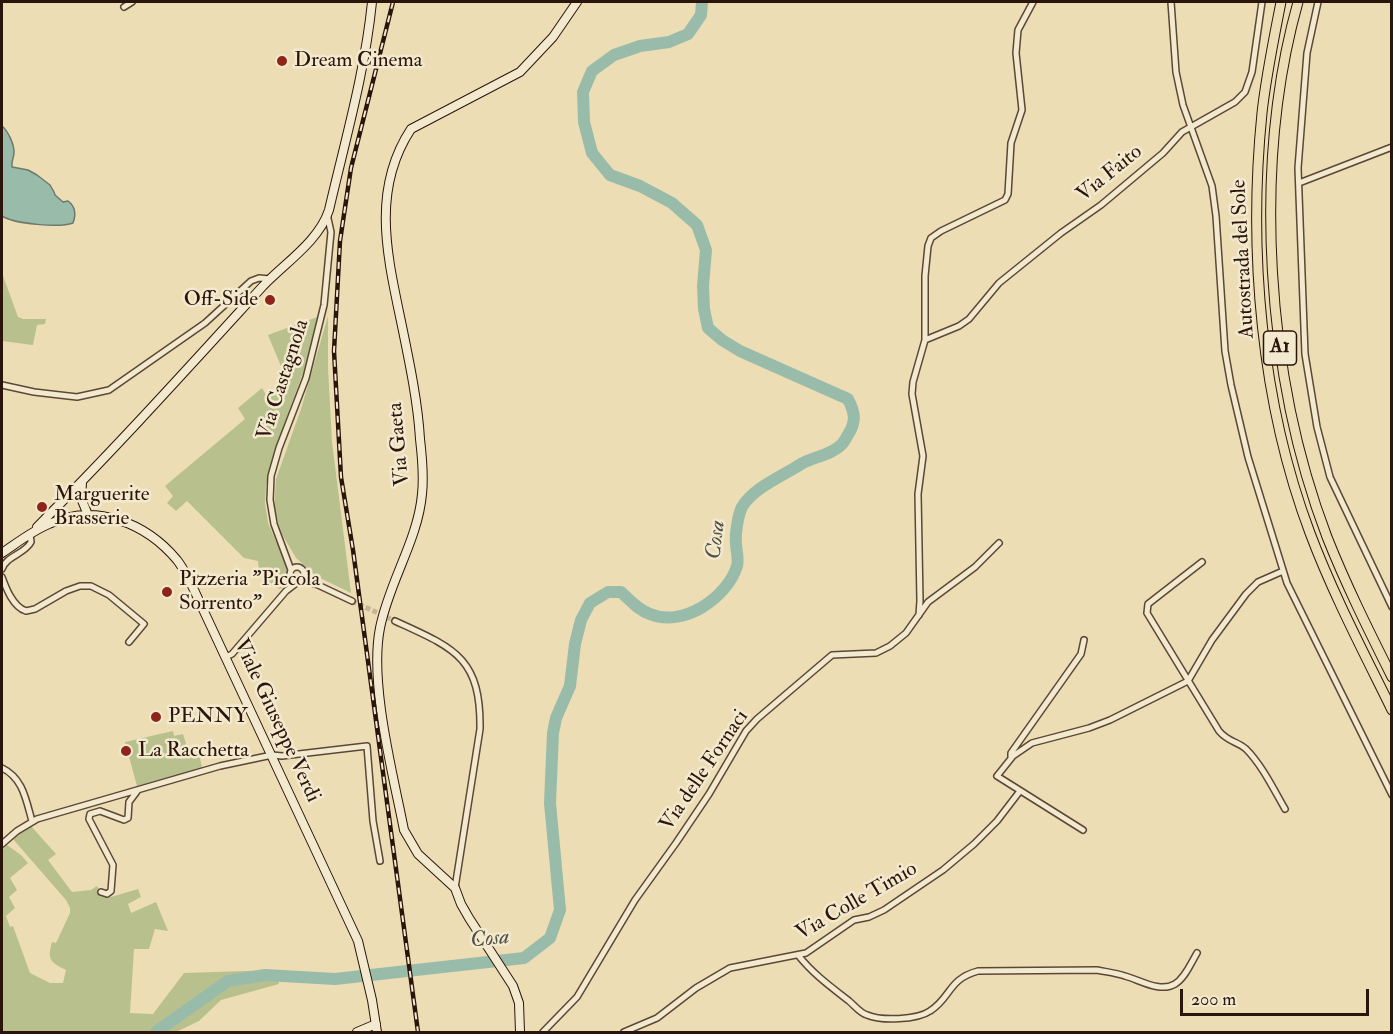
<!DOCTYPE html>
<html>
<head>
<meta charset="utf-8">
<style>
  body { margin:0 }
  #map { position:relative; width:1393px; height:1034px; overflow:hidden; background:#ecddb5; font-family:"IM FELL Double Pica",serif }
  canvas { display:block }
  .frame { position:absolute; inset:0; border:3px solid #2b150b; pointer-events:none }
  .scale { position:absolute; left:1180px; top:989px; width:189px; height:27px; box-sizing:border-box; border:3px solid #2b150b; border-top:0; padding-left:8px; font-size:18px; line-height:21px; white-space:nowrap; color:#2b150b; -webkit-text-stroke:4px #f3e9cf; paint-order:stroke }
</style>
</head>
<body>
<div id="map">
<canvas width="1393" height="1034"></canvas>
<div class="frame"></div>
<div class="scale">200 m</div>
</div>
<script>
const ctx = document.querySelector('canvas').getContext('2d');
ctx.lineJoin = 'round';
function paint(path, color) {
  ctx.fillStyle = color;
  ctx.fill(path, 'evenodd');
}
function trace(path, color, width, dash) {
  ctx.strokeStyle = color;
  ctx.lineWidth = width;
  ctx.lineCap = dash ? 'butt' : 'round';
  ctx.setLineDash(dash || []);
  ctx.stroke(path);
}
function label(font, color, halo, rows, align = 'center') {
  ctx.font = font + ' "IM FELL Double Pica",serif';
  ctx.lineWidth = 5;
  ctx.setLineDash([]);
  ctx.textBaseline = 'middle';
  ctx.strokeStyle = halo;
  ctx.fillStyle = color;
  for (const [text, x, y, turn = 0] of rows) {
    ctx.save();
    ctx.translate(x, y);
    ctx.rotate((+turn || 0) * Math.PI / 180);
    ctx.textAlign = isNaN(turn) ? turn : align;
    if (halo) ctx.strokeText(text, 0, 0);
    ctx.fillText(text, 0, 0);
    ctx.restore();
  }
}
const green = new Path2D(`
  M2 273 18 317 23 319H46L45 324 37 325 33 345 2 341Z
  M328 316V368L332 442 351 593 316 576 296 558 282 534 274 510 276 479 301 409Z
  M317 317 304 370 276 446 266 485 265 503 268 523 287 566 283 587 280 589C264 583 259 578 258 561L244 558 187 501 176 511 167 503 173 496 165 486 245 419 238 408 262 388 268 398 284 389 277 374 283 371 268 335Z
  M173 731 174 736 183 734 188 750 199 753 202 768 137 786 125 742Z
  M30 825 56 854 48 860 72 892 91 890 97 886 102 895 111 897 138 889 141 897 128 904 131 913 156 902 168 931 155 929 149 949H134L130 1013 153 1014 184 973 276 970 279 984 221 1000 199 1021 176 1032H2V850L7 845 21 855 28 863 10 878 17 890 9 897 15 908 6 916 10 927 13 926 30 973 50 983H63L66 970C50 962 47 960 52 942L56 943 70 913V908L66 900 12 838Z`);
const water = new Path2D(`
  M2 126C8 131 14 144 14 152 14 159 11 160 12 167L28 170 37 175 50 185 54 192 55 195 63 202 68 201C76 207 76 215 73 223 59 228 15 224 2 216Z`);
const river = new Path2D(`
  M156 1032 228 981 265 975 335 979 524 958 550 938 560 910 550 803 553 733 556 718 570 686 575 644 581 620 590 603 608 592H621C630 600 638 610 650 614 683 628 727 598 737 566 739 559 736 550 736 543 735 534 738 515 742 507 754 487 783 476 801 464 813 457 832 455 842 444 845 441 847 436 849 433 857 420 854 411 848 399L740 351 722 340 708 328 704 309 703 286 706 250 697 225 672 203 640 186 610 175 592 153 584 122 583 92 592 71 614 55 640 46 669 42 688 34 701 15 702 2`);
const streetTunnel = new Path2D(`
  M352 601 395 621`);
const street = new Path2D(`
  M1171 2 1176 72 1183 105 1212 186 1216 216 1225 351 1231 385 1248 457 1287 583 1392 795
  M1318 2 1307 53 1298 168 1305 354 1317 427 1330 477 1392 607
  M124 7 132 2
  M1299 183 1392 147
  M925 340 959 326 969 319 999 283 1061 233 1101 205 1163 153 1182 132 1235 102 1245 92 1252 72 1262 2
  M2 385 34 392 77 397 109 390 205 323 251 281 259 278 270 279
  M1202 562 1148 604 1147 613 1219 731C1228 742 1237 741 1246 749 1262 765 1274 790 1285 809
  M290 574a7 7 0 1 1 14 0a7 7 0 1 1-14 0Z
  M2 569C6 556 25 554 31 542L30 534
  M291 570 274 524 270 500 271 476 279 448 306 378 324 305 331 232 327 214
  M2 577C6 588 13 607 26 611L35 609 66 591 80 586H91L109 595 144 624 129 642
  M301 580 318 585 352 601
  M919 615 920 601 918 494 923 456 912 394 913 382 925 340V276L928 246 931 238 941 231 1005 200 1008 194 1011 143 1022 110 1016 53 1018 30 1033 2
  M395 621C454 648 481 657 480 729L455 888
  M226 657 232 654 286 591 299 581
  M1011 757V753L1081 654 1084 640
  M2 768C23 778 26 800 32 821
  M1083 830 997 776 1013 756 1032 743 1089 728 1110 720 1188 681 1212 640 1246 594 1258 582 1283 571
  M2 844 17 831 37 819 220 766 272 755 282 756 367 746 373 821 380 861
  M101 892 107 894 111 891 113 865 89 819 90 814 100 811 124 820 128 818 129 802 138 790
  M798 955C813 974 831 987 849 1001 855 1006 860 1013 867 1015 881 1021 917 1020 930 1011 951 998 948 979 978 971L1097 970C1107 972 1116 973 1125 976 1140 980 1160 993 1175 984 1185 978 1191 963 1197 953
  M543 1032 577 997 635 900 676 843 709 794 746 731 757 719 832 655 876 653 890 646 906 633 928 602 975 567 999 543
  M624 1032 657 1018 696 988 730 968 806 953 854 920 869 917 884 910 943 870 974 844 997 821 1020 791`);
const secondary = new Path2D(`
  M82 483 81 498 88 515
  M37 527C115 449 189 367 263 286 285 263 319 241 329 210 345 141 365 72 372 2
  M2 553C17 543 32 531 49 524 95 502 146 523 177 560 187 573 194 590 201 605L358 941 372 1000 377 1032
  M357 1032 376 1024
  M520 1032 519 1003 513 986 469 918 461 904 455 888 418 854 404 830C393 774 369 683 380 628 389 582 418 540 422 494 424 476 422 456 420 439 418 404 410 365 403 331 389 262 369 193 411 129L520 72 553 37 577 2`);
const highway = new Path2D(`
  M1281 2C1274 38 1266 76 1262 113 1248 251 1261 403 1310 533 1333 594 1363 651 1392 710
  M1298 2C1252 166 1266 377 1327 537 1346 585 1369 631 1392 677`);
const rail = new Path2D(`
  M393 2 351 168 340 241 334 351 341 477 353 550 418 1032`);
const markers = [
  [282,61,6,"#8f2418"],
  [270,300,6,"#8f2418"],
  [42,507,6,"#8f2418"],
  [167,592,6,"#8f2418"],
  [156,717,6,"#8f2418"],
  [126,751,6,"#8f2418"]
];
const shields = [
  [1280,348,33]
];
const shieldNames = [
  ["A1",1280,348]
];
const poiNames = [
  ["Dream Cinema",294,61],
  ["Off-Side",258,300,"right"],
  ["Marguerite",54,495],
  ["Brasserie",54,519],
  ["Pizzeria \"Piccola",179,580],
  ["Sorrento\"",179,604],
  ["PENNY",168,717],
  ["La Racchetta",138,751]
];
const streetNames = [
  ["Via Faito",1110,174,-39],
  ["Autostrada del Sole",1244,259,-93],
  ["Via Castagnola",284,380,-72],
  ["Via Gaeta",400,444,-95],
  ["Viale Giuseppe Verdi",276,721,65],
  ["Via delle Fornaci",705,771,-56],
  ["Via Colle Timio",857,902,-30]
];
const waterNames = [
  ["Cosa",717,540,-83],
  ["Cosa",490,940,-6]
];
paint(green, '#b8c18d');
paint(water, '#99bcaa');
trace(water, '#6d796a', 1.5);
trace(river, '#99bcaa', 12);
trace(streetTunnel, '#c5b593', 5, [5, 2.5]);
trace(street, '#5b4736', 8);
trace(secondary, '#2b150b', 10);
trace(highway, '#2b150b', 11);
trace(street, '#f3e9cf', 5);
trace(secondary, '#f3e9cf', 8);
trace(highway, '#ecddb5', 9);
trace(rail, '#2b150b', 4.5);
trace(rail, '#f3e9cf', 2, [7]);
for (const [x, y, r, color] of markers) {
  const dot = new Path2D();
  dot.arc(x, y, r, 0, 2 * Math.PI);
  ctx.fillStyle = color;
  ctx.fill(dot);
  trace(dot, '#f3e9cf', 2);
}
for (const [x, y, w] of shields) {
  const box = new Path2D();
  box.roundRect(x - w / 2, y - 17, w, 34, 4.5);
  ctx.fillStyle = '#f3e9cf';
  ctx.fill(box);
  trace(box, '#2b150b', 1.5);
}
label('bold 20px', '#2b150b', null, shieldNames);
label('21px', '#2b150b', '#f3e9cf', poiNames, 'left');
label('21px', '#2b150b', '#f3e9cf', streetNames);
label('italic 22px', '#524f43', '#f3e9cf', waterNames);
</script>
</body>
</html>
